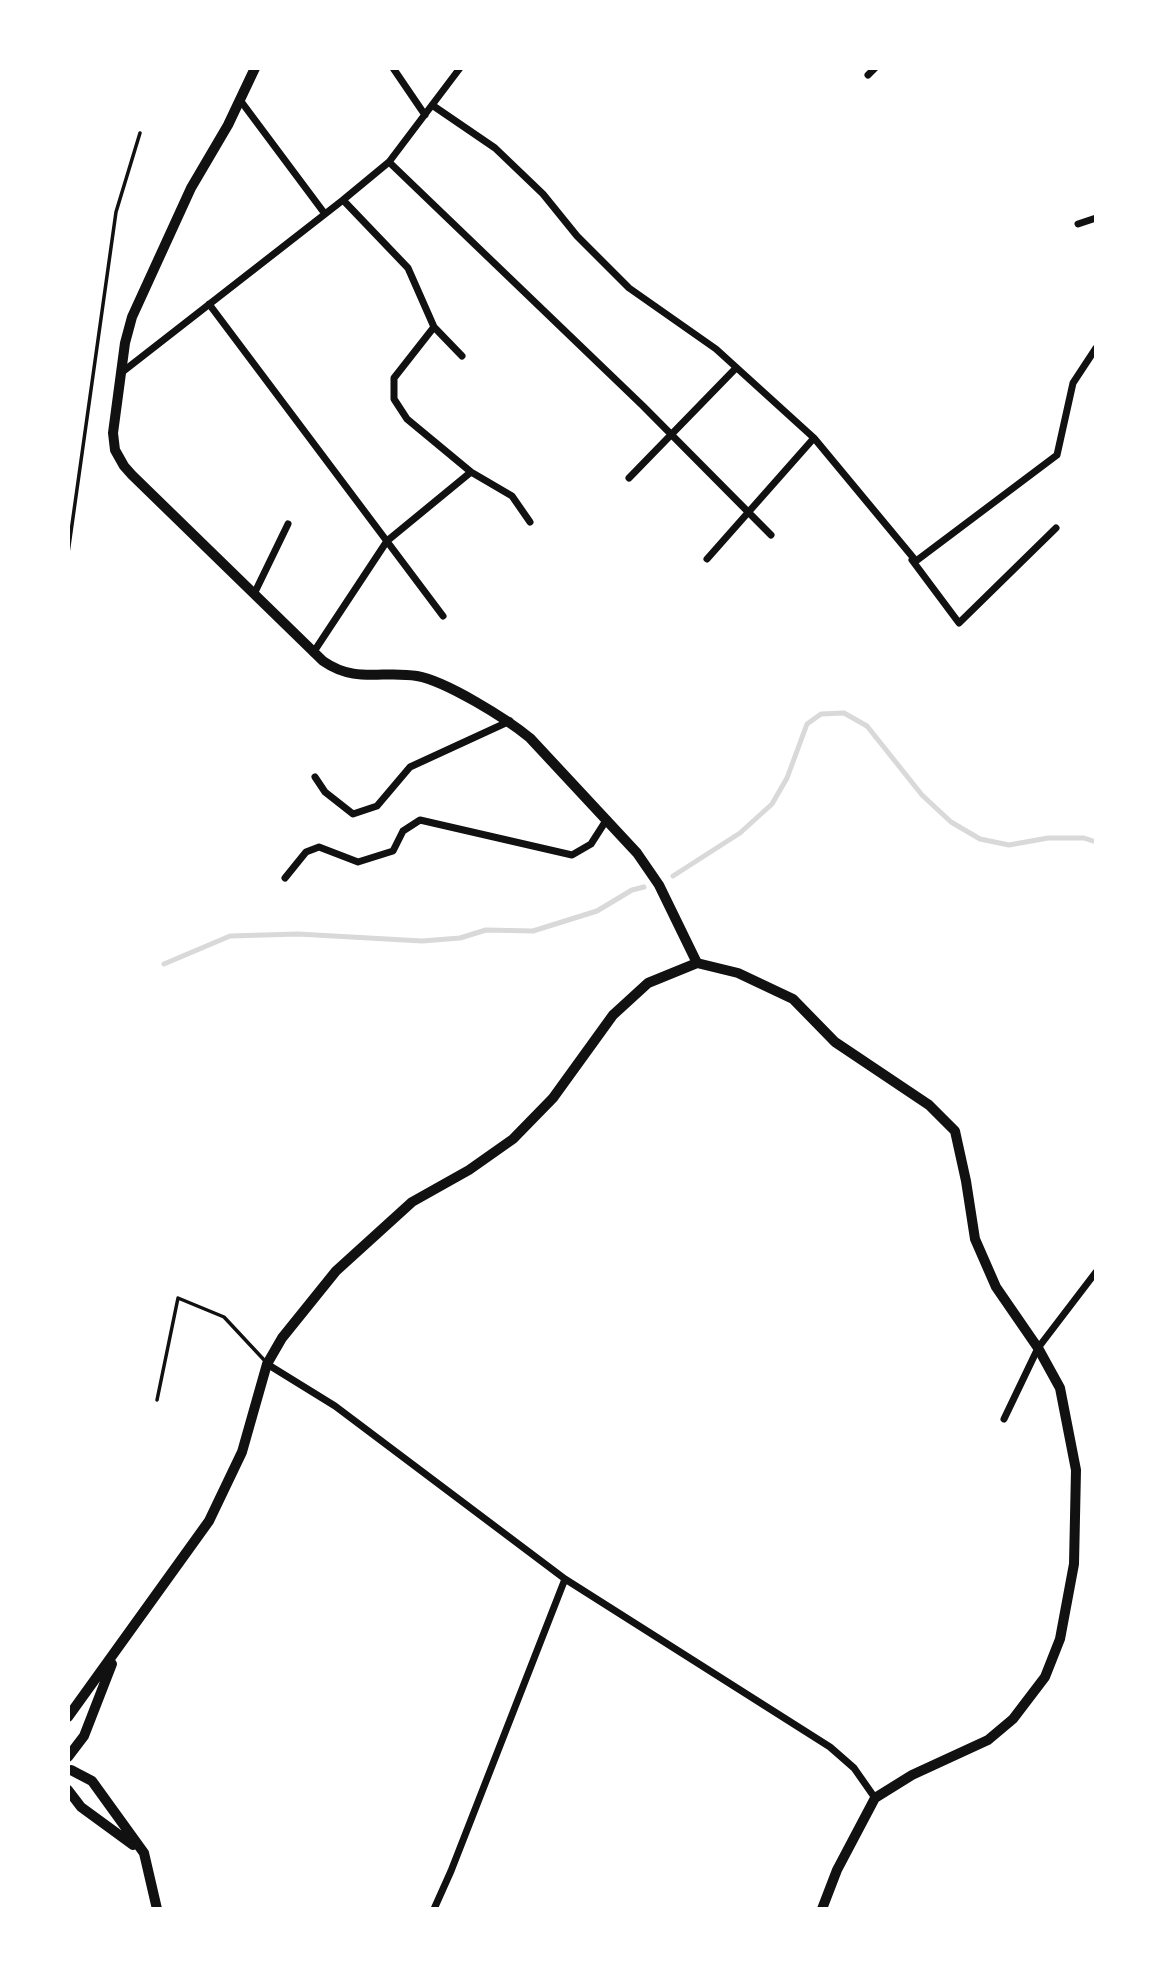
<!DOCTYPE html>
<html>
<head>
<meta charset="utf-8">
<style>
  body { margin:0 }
  #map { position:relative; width:1164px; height:1977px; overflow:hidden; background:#fff; font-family:Cabin,sans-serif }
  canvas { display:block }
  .frame { position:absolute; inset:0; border:70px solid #fff; pointer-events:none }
</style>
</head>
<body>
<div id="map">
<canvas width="1164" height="1977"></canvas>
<div class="frame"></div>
</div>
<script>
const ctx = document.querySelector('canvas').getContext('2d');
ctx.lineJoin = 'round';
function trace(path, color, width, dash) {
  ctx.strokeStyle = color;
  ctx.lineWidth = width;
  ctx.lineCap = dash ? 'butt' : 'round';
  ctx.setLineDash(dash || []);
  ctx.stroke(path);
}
const stream = new Path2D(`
  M673 876 740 833 772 804 787 778 807 724 821 714 844 713 867 726 922 795 951 822 980 839 1009 845 1048 838H1084L1096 842
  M164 964 230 936 298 934 422 941 460 938 486 930 533 931 597 911 632 890 644 887`);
const service = new Path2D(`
  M68 553 116 212 140 133
  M157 1400 178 1298 224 1317 266 1362`);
const minor = new Path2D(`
  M393 68 425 115
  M868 75 875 68
  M240 100 325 214
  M432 105 495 148 543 194 577 236 629 288 716 349 814 438 916 561 1057 455 1073 383 1096 348
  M389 162 643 406 771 535
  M343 200 408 268 434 327 462 356
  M1078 224 1096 218
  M209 304 443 616
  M434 327 394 378V399L407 419 471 472 512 496 530 522
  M121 373 343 200 389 162 460 68
  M629 478 736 368
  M707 559 814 438
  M912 560 959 623 1056 528
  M255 592 288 524
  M313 653 387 541 471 472
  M315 777 325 792 353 814 377 806 410 767 510 721
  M285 878 306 852 319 847 358 862 393 851 403 831 420 820 572 855 591 844 607 819
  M267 1364 335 1406 565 1579 830 1747 854 1768 875 1798
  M1004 1419 1038 1348 1096 1272
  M434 1909 451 1871 565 1579`);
const secondary = new Path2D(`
  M255 68 228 125 191 188 132 317 125 343 113 433 115 450 124 466 132 475 323 661C356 684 382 670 417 676 446 681 507 719 530 738L637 853 659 885 697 963`);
const primary = new Path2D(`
  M68 1717 209 1521 242 1452 267 1364 282 1338 336 1271 412 1202 469 1170 513 1139 553 1098 613 1015 648 983 697 963 738 973 793 999 835 1042 929 1105 955 1131 966 1181 975 1239 996 1287 1038 1348 1060 1388 1076 1470 1074 1564 1060 1639 1045 1677 1013 1719 988 1740 912 1775 875 1798 837 1870 822 1909
  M68 1757 84 1736 112 1664
  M71 1770 92 1781 144 1853 157 1909
  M68 1790 81 1807 133 1845`);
trace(stream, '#d9d9d9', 5);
trace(service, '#111', 3.5);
trace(minor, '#111', 7);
trace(secondary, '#111', 10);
trace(primary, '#111', 10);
</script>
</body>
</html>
